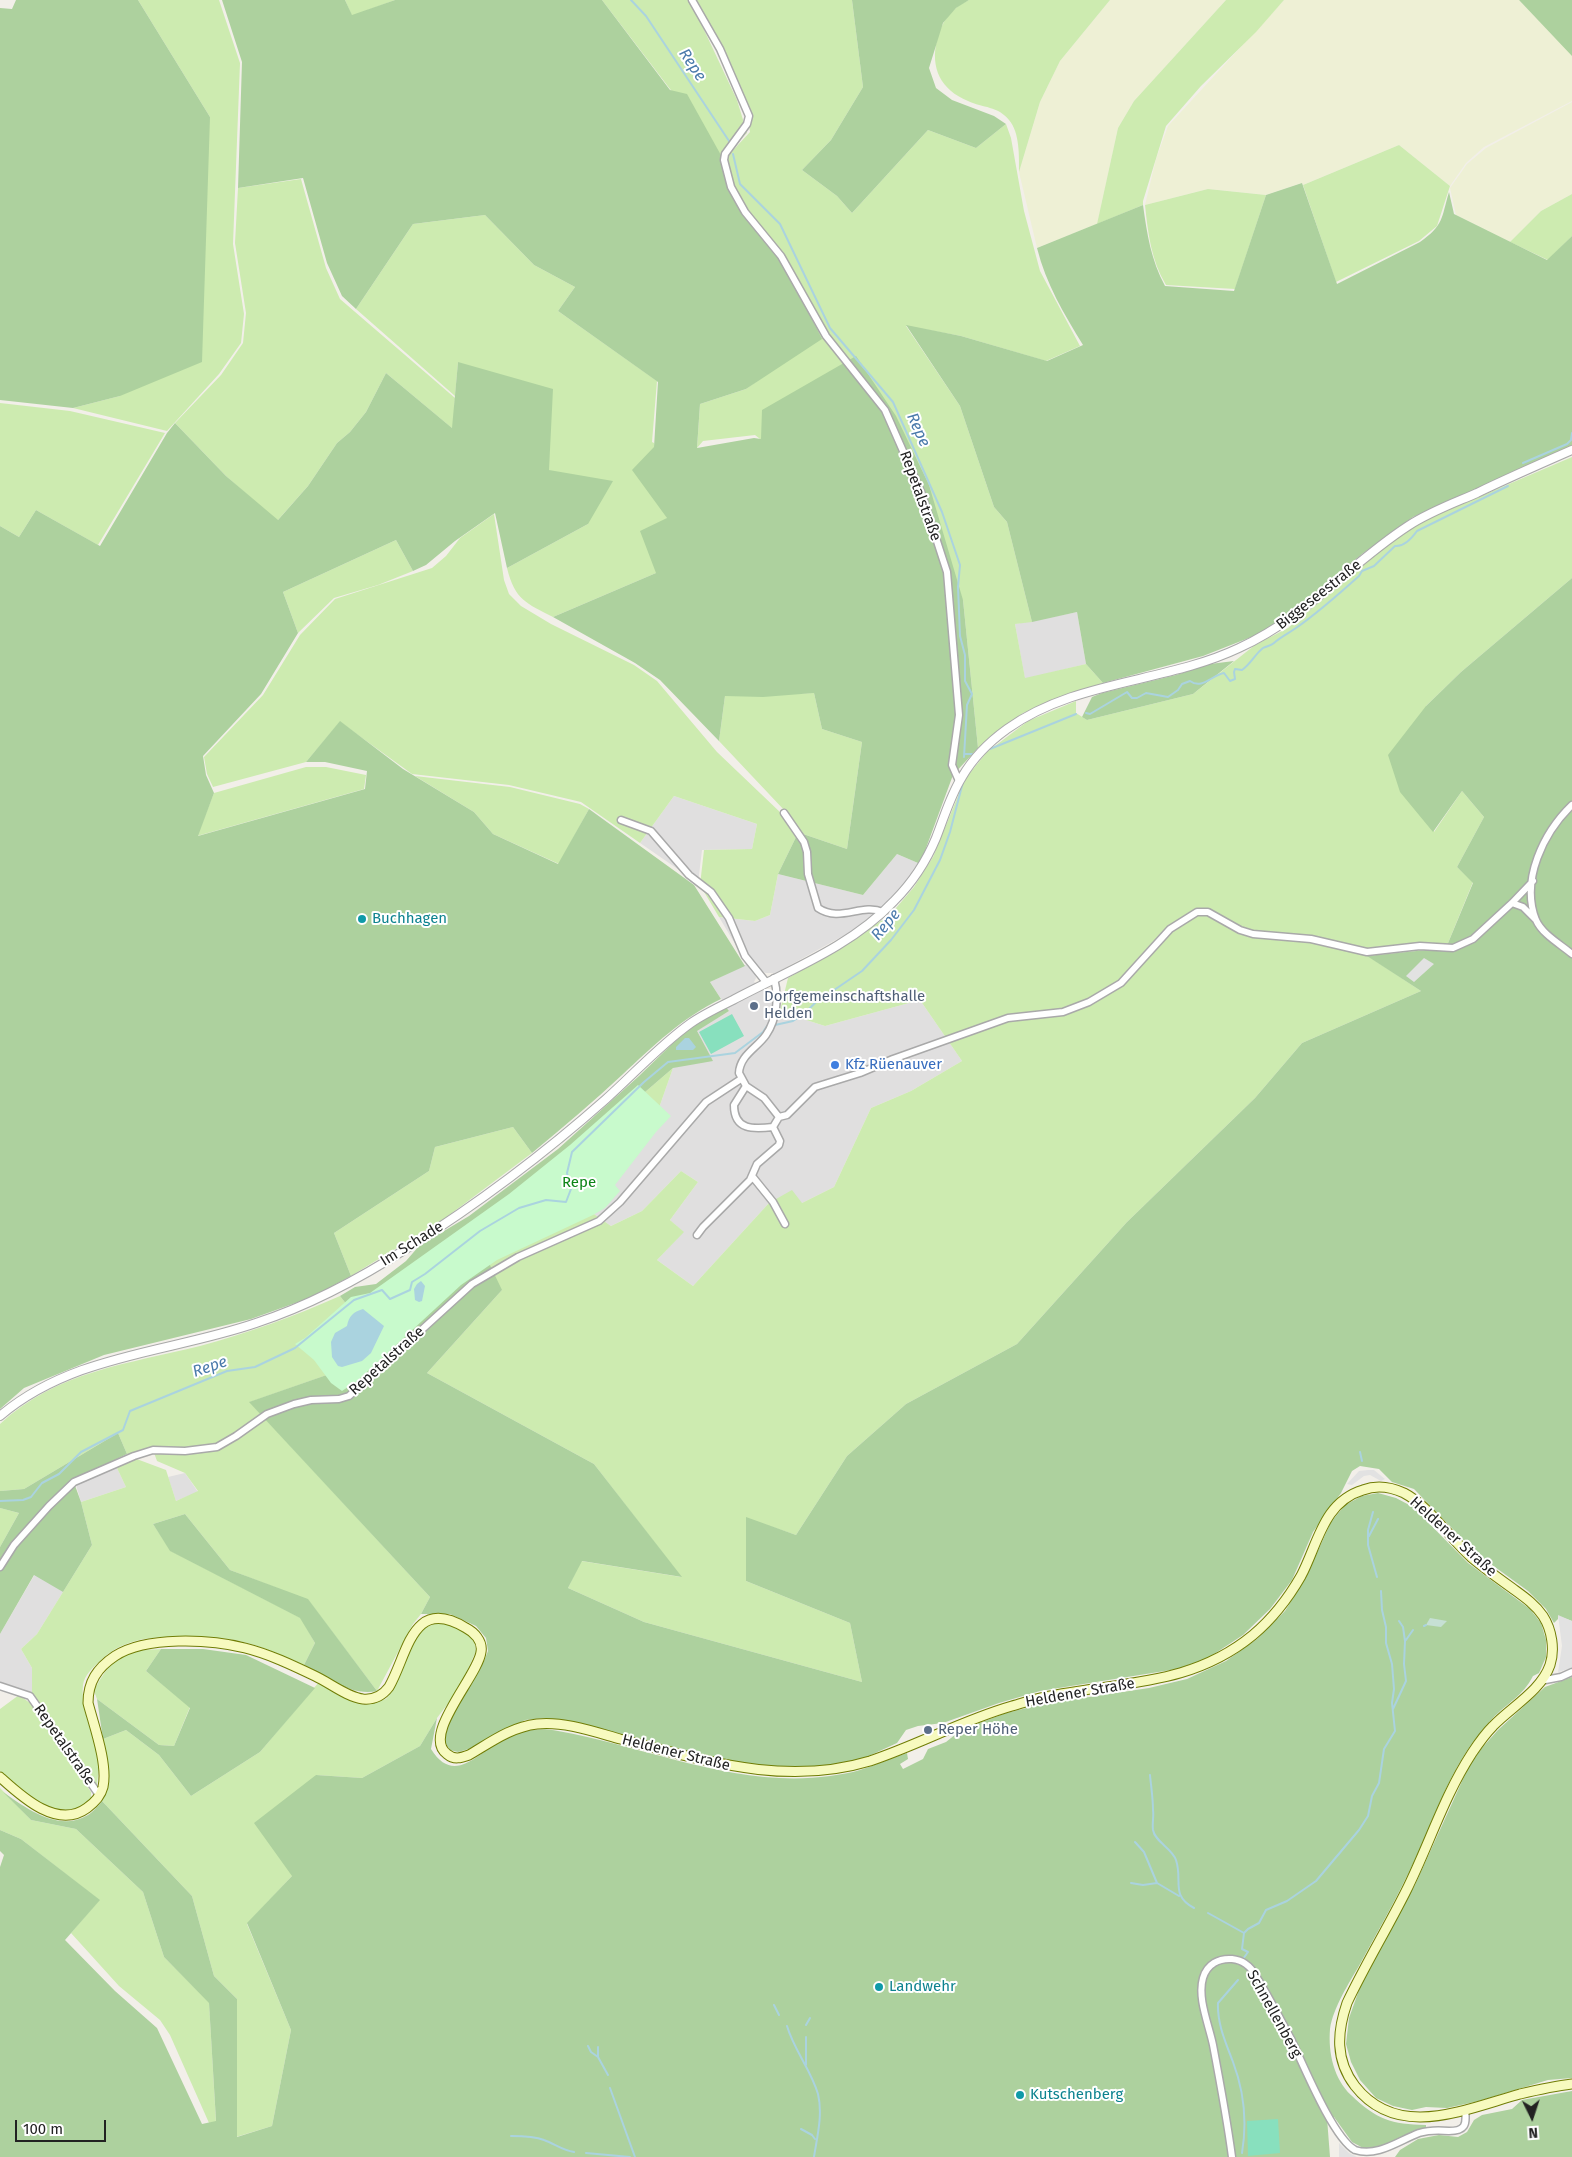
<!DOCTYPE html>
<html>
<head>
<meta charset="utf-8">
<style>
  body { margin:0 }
  #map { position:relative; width:1572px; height:2157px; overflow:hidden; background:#f2efe9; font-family:"Fira Sans",sans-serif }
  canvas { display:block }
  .north { position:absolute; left:1507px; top:2092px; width:50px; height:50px; -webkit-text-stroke:4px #fff; paint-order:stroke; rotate:176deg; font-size:14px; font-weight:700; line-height:20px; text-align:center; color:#222 }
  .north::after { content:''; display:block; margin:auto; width:18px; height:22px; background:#222; clip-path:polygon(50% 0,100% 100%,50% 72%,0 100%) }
  .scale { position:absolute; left:15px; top:2120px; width:91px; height:22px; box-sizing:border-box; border:2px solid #222; border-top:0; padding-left:6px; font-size:15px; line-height:18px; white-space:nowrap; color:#222; -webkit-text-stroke:4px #fff; paint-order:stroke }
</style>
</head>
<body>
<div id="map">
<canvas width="1572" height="2157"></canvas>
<div class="north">N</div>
<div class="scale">100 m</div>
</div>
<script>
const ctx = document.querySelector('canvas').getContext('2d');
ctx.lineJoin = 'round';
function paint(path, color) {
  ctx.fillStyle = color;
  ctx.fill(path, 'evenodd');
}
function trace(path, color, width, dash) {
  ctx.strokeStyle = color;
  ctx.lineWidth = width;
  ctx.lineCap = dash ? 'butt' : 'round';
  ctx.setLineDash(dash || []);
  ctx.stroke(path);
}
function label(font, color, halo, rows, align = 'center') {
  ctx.font = font + ' "Fira Sans",sans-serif';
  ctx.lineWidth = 4;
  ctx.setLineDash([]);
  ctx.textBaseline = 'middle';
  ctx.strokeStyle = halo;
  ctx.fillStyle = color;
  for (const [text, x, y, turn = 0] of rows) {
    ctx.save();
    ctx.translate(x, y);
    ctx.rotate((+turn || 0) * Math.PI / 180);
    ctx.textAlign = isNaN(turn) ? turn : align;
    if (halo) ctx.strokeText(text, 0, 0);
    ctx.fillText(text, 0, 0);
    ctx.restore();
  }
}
const residential = new Path2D(`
  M1077 612 1086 664 1025 679 1015 624Z
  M674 796 757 824 752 849 702 850 698 883 640 843Z
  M897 854 918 863 895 898 850 932 776 973H766L760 971 755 974 756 978 754 982 774 994 771 1019H803L825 1026 920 1000 962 1061 911 1091 871 1108 834 1187 802 1203H769L693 1286 657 1260 683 1232 670 1220 698 1182 681 1171 642 1211 611 1226 591 1212 657 1129 660 1105 673 1068 696 1031 729 1011 710 982 747 964 719 917 755 921 770 915 778 874 863 895Z
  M116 1466 126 1487 81 1502 76 1485Z
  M185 1473 198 1492 176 1501 168 1477Z
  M35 1574 63 1592 37 1634 21 1649 32 1668V1694L16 1687 0 1684V1634Z`);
const farmland = new Path2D(`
  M1110 0H1226L1134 101 1118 128 1097 224 1037 248 1019 172 1040 102 1060 61Z
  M1284 0H1519L1572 54V101L1484 147 1466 163 1450 186 1399 145 1303 185 1302 183 1266 195 1208 189 1145 205 1156 159 1168 126Z
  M1572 102V194L1541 211 1510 242 1456 215 1450 188 1467 164 1486 148Z`);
const grass = new Path2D(`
  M138 0H219L240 63 233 244 244 314 241 343 219 374 167 431 73 408 120 396 210 117Z
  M345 0H395L352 16Z
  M602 0H690L737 100 747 133 722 157Z
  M692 0H852L863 87 831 140 802 170 837 196 852 213 928 130 976 148 1006 124 1011 138 1024 211 1040 271 1080 346 1046 361 961 336 906 326 960 406 994 507 1007 522 1032 622 1015 624 1025 678 1086 664 1103 683 1023 713 978 748 963 600 755 435 703 441 697 448 700 404 746 389 771 371 724 160 750 132C747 91 713 36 692 0Z
  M969 0H1110L1060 61 1040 102 1019 172C1019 156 1020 133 1009 120 998 106 983 108 968 101 941 90 930 68 937 40 941 22 952 7 969 0Z
  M1226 0H1284L1256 32 1201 86 1166 126 1143 201V205L1097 224 1118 128 1134 101Z
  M1399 145 1450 186 1437 226 1419 241 1336 282 1303 185Z
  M301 179 326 268 340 299 455 398 453 429 386 373 366 412 350 432 337 443 308 486 277 521 226 476 175 423 221 375 243 343 246 313 235 243 238 188Z
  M1208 189 1266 195 1235 289 1166 285C1151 260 1148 233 1145 205Z
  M1572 194V236L1548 260 1510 242 1541 211Z
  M485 215 534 265 575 287 558 311 657 381 652 442 654 443 667 518 656 573 553 617C526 603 515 600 507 568L588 524 549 470 458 362 455 396 356 309 413 224Z
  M0 403 70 411 165 433 98 545 36 510 19 537 0 526Z
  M1572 457V578L1461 672 1426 706 1434 832 1462 791 1484 817 1457 867 1473 882 1446 948 1368 956 1421 991 1302 1043 1255 1098 1127 1222 1017 1344 906 1404 847 1456 796 1535 746 1518V1581L850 1623 862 1682 644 1622 568 1588 581 1561 681 1577 594 1464 427 1373 502 1290 364 1362 250 1402 430 1597 421 1614 413 1624 377 1691 308 1600 230 1570 185 1514 153 1524 171 1551 301 1618 315 1643 304 1665C283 1656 262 1646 239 1641 226 1638 211 1638 197 1638 163 1636 126 1635 100 1661 93 1667 84 1676 83 1685 80 1711 95 1735 99 1760 100 1768 97 1778 97 1787L32 1694V1668L21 1649 37 1634 92 1545 81 1502 126 1487 116 1466 134 1458 166 1470 176 1501 198 1491 185 1473 157 1461 153 1450 134 1456 127 1454 118 1433 24 1489 0 1491V1424C57 1371 128 1364 200 1346 248 1333 295 1316 340 1296L347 1305 587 1142 673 1068 660 1105 657 1129 591 1212 611 1226 642 1211 681 1171 698 1182 670 1220 684 1232 657 1260 693 1286 769 1203 792 1190 802 1203 834 1187 871 1108 911 1091 962 1061 920 1000 825 1026 803 1019H778L788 978 830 954 890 915 914 887 933 857 965 779 987 752 1028 721 1076 701V713L1087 720 1193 694 1255 645 1288 628 1411 526Z
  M494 514 504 580 509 594 521 606 551 624 634 665 657 681 717 752 782 814 797 835 778 874 770 915 755 921 719 917 700 885 704 850 752 849 757 824 674 796 640 843 581 802 509 785 412 774 340 722 306 762 213 787 207 774 204 757 263 695 300 635 335 599 432 568 446 556 460 538Z
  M396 540 413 571 378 585 334 598 298 633 283 592Z
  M814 693 822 729 862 742 847 849 803 834 785 811 719 741 725 696Z
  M306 767H326L366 775 364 789 197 836 214 793Z
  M415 776 510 787 580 804 589 809 559 864 493 834 474 812Z
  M513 1127 532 1153 444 1219 351 1276 334 1233 429 1171 435 1147Z
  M0 1508 19 1513 0 1547Z
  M434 1624H448L462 1630 474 1640 476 1651 459 1689 437 1718 420 1746 362 1778 316 1775 292 1876 247 1924 291 2030 272 2126 236 2137 237 1999 214 1976 192 1896 102 1801C112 1781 107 1761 103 1739L126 1730 159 1755 191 1796 260 1752 319 1682 364 1705 386 1699 393 1690 414 1638 423 1629Z
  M161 1649 146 1671 190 1707 174 1746 159 1745 97 1699 94 1691C102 1674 114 1657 133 1651 141 1649 152 1650 161 1649Z
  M19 1695 30 1703 91 1792V1799C58 1829 25 1792 0 1771V1709Z
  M0 1788 31 1820 76 1829 143 1892 164 1957 209 2002 216 2122 209 2123 170 2035 160 2020 119 1986 71 1933 99 1900 21 1839 0 1830Z`);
const forest = new Path2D(`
  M16 0H138L210 117 202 362 120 396 73 408 0 400V8L12 9Z
  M222 0H345L352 15 395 0H602L670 90 687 94 722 157 730 187 781 257 822 339 746 389 700 404 697 448 754 438 761 439 762 410 856 356 896 416 929 485 963 600 978 748 953 775 922 859 918 863 897 854 863 895 778 874 797 835 803 834 847 849 862 742 822 729 814 693 763 697 725 696 719 741 660 680 635 663 553 617 656 573 640 531 667 518 632 470 654 447 658 382 558 311 575 287 534 265 485 215 413 224 356 309 342 296 327 263 303 178 238 188 242 62Z
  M852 0H969L956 8 943 23 929 68 936 88 952 100 994 116 1006 124 976 148 928 130 852 213 837 196 802 170 831 140 863 87Z
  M1519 0H1572V56Z
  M1302 183 1337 284 1420 242C1444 225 1441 219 1449 192L1454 214 1547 260 1572 236V446L1413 517 1362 554 1298 609 1259 634 1203 656 1103 683 1086 664 1077 612 1032 622 1007 522 994 507 960 406 906 325 961 336 1047 361 1083 345C1064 314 1046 284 1037 248L1143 205C1147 234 1151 260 1165 286L1234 291 1266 195Z
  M458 362 553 389 549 470 613 481 588 524 507 568 495 513 455 541 426 565 413 571 396 540 283 592 298 633 261 694 203 756 206 775 214 793 198 836 365 789 367 771 325 762H306L340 721 403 769 474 812 493 834 558 864 589 809 694 885 745 966 710 982 721 999C683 1017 653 1046 622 1075 593 1102 563 1127 532 1153L513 1127 435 1147 429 1171 334 1233 351 1276 312 1297 251 1319 104 1355 24 1388 0 1409V526L19 537 36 510 100 546 167 433 175 423 226 476 278 520 308 486 337 443 350 432 366 412 386 373 452 428Z
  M1572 578V1621L1558 1616V1619L1554 1623 1546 1609 1528 1591 1477 1554 1414 1489 1392 1482 1379 1469 1360 1466 1352 1471 1341 1493 1313 1532 1292 1580 1270 1609 1243 1635 1208 1658 1177 1669 1040 1691 999 1703 943 1723 918 1726 906 1730 897 1743 860 1760 815 1767 763 1766 709 1757 626 1735 545 1718 525 1720 469 1749 458 1752 450 1750 444 1741 445 1729 484 1661 488 1651 486 1638 476 1626 450 1614H421L430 1597 249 1402 364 1362 488 1261 502 1290 427 1373 594 1464 682 1577 582 1561 568 1588 644 1622 862 1682 850 1623 746 1581V1517L796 1535 847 1456 906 1404 1017 1344 1127 1222 1255 1098 1302 1043 1421 991 1367 956 1446 948 1473 883 1457 867 1484 817 1462 791 1433 832 1400 792 1388 755 1426 706 1461 672Z
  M1234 661 1193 694 1087 720 1082 717 1092 697 1102 693 1176 675 1210 664Z
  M726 1007 729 1011 697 1031 713 1061 673 1068 587 1142 376 1300 347 1305 340 1296 355 1287 376 1284 406 1261 419 1246 469 1216 558 1149 639 1076 672 1044 695 1024Z
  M118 1433 127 1454 73 1480 81 1502 92 1545 63 1592 34 1575 0 1634V1547L19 1513 0 1508V1491L24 1489Z
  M1378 1493 1396 1498 1413 1507 1468 1563 1530 1609 1541 1623 1546 1640V1657L1539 1673 1533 1676C1523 1696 1507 1703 1492 1719 1485 1726 1479 1734 1473 1742 1444 1782 1430 1831 1408 1874 1393 1905 1376 1934 1360 1964 1349 1983 1333 2008 1330 2029 1328 2053 1334 2079 1351 2095 1377 2120 1391 2124 1426 2125V2128L1399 2138 1376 2149H1365L1352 2142 1334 2117 1327 2118 1330 2157H0V1867L4 1855 0 1851V1830L21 1839 100 1900 65 1940 115 1991 157 2028 202 2124 216 2121 209 2003 164 1957 143 1892 76 1829 31 1820 3 1792C26 1808 59 1833 88 1815 93 1812 98 1806 102 1801L192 1896 214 1976 237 1999V2137L272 2126 291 2030 247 1923 292 1876 254 1823 316 1775 362 1778 420 1746 437 1718 431 1749C454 1786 478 1753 503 1739 520 1730 540 1727 558 1731 648 1747 738 1789 830 1776 840 1774 851 1773 860 1770 876 1765 891 1758 907 1753L908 1759 900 1764 903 1769 923 1759 928 1749 946 1742 961 1730 1006 1713 1043 1704 1149 1688 1187 1679 1226 1661 1257 1639 1285 1611 1306 1577 1331 1522 1345 1505 1362 1496Z
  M185 1514 230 1570 308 1599 377 1691C352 1697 325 1676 304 1665L315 1643 300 1618 170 1551 153 1524Z
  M161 1649H203L246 1655 315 1688 260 1752 191 1796 159 1755 126 1730 103 1739 97 1699 159 1745 174 1746 190 1708 146 1671Z
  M1572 1677V2078L1548 2080 1479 2101 1447 2108 1426 2107 1412 2110 1393 2106 1376 2098 1360 2080 1351 2062 1346 2044 1349 2018 1363 1979 1415 1885 1468 1768 1481 1749 1498 1730 1545 1687Z
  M1572 2091V2157H1395L1400 2150 1418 2139 1439 2135 1458 2137 1467 2132 1474 2120 1482 2115 1512 2109 1522 2100Z`);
const wetland = new Path2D(`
  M1430 1618 1447 1621 1441 1627 1426 1625Z`);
const park = new Path2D(`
  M638 1085 671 1116 656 1132 615 1185 620 1191 605 1208 593 1215 497 1260 461 1285 357 1381 342 1391 331 1383 314 1360 295 1344 305 1338 351 1297 370 1293 509 1194 570 1145Z`);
const pitch = new Path2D(`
  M732 1014 744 1036 711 1054 699 1032Z
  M1278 2119 1280 2153 1248 2156 1247 2121Z`);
const parking = new Path2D(`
  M1424 958 1434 964 1414 982 1406 976Z
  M1368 1470H1374L1385 1479 1381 1481 1370 1475 1364 1476 1352 1485 1347 1484 1359 1471Z
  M1558 1615 1572 1621V1668L1558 1672 1562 1646Z
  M1339 2143 1349 2153 1357 2157H1339Z`);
const water = new Path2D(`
  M685 1038H689L696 1047 693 1050H676V1047Z
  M421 1281 425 1286 422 1301 419 1302 415 1300 414 1289 417 1284Z
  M363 1309 384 1326 371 1353 362 1361 342 1367 338 1366 332 1357 331 1342 335 1333 347 1326C349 1316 353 1312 363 1309Z`);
const stream = new Path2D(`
  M631 0 646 16 731 144
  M733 154 740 184 780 224 830 328 893 402 942 512 960 565 958 587 960 636 965 655V681L972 694 967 705 964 757
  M1523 463 1567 444 1571 440 1572 433
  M1086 713 1090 714 1127 692 1132 698H1137L1146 693 1168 697 1178 690 1182 684 1190 681C1202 690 1212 675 1224 673L1230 681 1235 679 1234 672 1235 669 1242 670C1251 664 1255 654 1263 648 1266 646 1271 646 1274 643 1281 637 1289 633 1296 628 1319 612 1339 594 1359 576L1362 571 1374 566 1395 546C1404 547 1412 538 1417 531L1508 486
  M990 749 1076 714
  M965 754H972
  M775 1025 793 1021 804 1014 815 1003 862 971 891 940 914 910 940 860 950 832 963 782
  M1360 1452 1362 1461
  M0 1501 23 1500 31 1497 42 1483 59 1474 81 1452 123 1430 130 1411 227 1371 255 1367 295 1348 354 1300 382 1290 390 1299 410 1290 412 1282 425 1274 480 1231 519 1208 546 1200 566 1202 571 1189 567 1173 572 1152 644 1082 668 1062 735 1053 763 1032 767 1026
  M1373 1512 1368 1530V1545L1377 1577
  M1369 1536 1378 1519
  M1424 1626 1426 1625
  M1406 1640 1413 1630
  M1393 1709 1406 1681 1404 1664 1405 1641 1403 1627 1399 1621
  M1150 1775C1151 1786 1153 1798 1153 1810 1154 1816 1152 1823 1153 1830 1155 1842 1172 1848 1176 1860 1183 1881 1170 1895 1194 1908
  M1135 1842 1144 1852 1157 1883 1179 1896
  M1131 1883 1143 1885 1157 1883
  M1208 1913 1244 1933
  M1243 1959 1248 1952 1242 1949 1244 1933 1248 1929 1259 1923 1266 1910 1287 1901 1316 1881 1359 1830 1368 1816 1372 1796 1379 1783 1384 1749 1395 1731 1392 1703 1394 1689 1392 1664 1386 1643V1627L1382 1610 1381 1591
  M1238 1980 1218 2003C1217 2024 1226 2043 1233 2062 1244 2091 1247 2123 1242 2153
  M774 2005 779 2015
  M806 2025 810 2018
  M787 2026C794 2050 811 2070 818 2094 823 2115 817 2137 814 2157
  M588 2046 591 2052 598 2057
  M598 2047V2057L608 2075
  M806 2065V2037
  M610 2088 635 2157
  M801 2129 812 2135 815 2139
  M511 2136C521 2136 534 2136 544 2140 555 2144 562 2150 574 2152
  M586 2153 630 2157`);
const minor = new Path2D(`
  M692 0 720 49 749 116 747 124 725 154 724 160 731 187 745 212 781 256 826 336 885 410 921 492 947 572 959 715 952 765 959 781
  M1572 805C1544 832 1520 880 1536 920 1542 934 1560 944 1572 954
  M784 813 804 842 807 852 808 874 818 908C840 923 861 903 883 912
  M621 820 651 831 689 875 711 892 729 918 745 956 766 982
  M1512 903 1523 907 1536 920
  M774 978C779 997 777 1019 766 1035 757 1048 740 1055 739 1073L746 1086 764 1098 779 1117 787 1115 815 1087 860 1073 893 1059 1008 1018 1063 1012 1089 1002 1121 983 1170 929 1197 912H1208L1240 930 1253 934 1311 939 1367 952 1420 946 1453 948 1473 939 1512 903 1533 881
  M746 1086 734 1105C734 1131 754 1129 773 1127L779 1117
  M752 1176 773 1202 785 1224
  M697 1235 703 1227 750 1180 757 1164 779 1145 780 1141 773 1127
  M0 1567 14 1545 49 1506 74 1482 134 1456 153 1450 185 1451 217 1447 236 1436 267 1414 294 1404 311 1400 339 1399 349 1396 472 1284 518 1257 599 1221 620 1202 706 1102 741 1079
  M1540 1681 1561 1677 1572 1672
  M0 1686 30 1696 99 1795
  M1232 2157C1227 2119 1220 2082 1213 2045 1209 2025 1197 1998 1203 1978 1207 1964 1219 1958 1232 1959 1243 1960 1251 1967 1256 1976 1269 1997 1280 2018 1291 2039 1303 2064 1333 2138 1355 2150 1378 2157 1398 2141 1419 2133 1429 2130 1439 2130 1449 2131 1465 2131 1467 2125 1465 2110`);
const tertiary = new Path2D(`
  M0 1416C73 1354 169 1353 256 1323 311 1305 361 1278 409 1247 479 1203 545 1153 606 1099 635 1073 660 1045 691 1023 704 1014 719 1007 733 1000 787 971 851 947 894 901 912 883 926 862 936 838 944 818 950 796 962 777 973 758 989 742 1007 729 1075 680 1165 683 1239 648 1307 617 1348 565 1408 526 1429 512 1454 503 1477 493 1508 478 1540 464 1572 450`);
const secondary = new Path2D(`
  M0 1777C21 1796 57 1830 87 1808 94 1803 101 1795 103 1787 108 1764 94 1726 88 1703 88 1682 97 1668 115 1656 146 1636 209 1639 245 1648 269 1654 292 1665 315 1676 330 1683 347 1697 363 1699 374 1700 383 1695 389 1687 408 1654 412 1595 466 1628 474 1632 483 1641 481 1652 478 1676 421 1735 447 1754 454 1760 461 1758 469 1755 491 1742 511 1727 537 1724 564 1721 595 1732 620 1739 704 1760 784 1787 870 1761 918 1745 963 1720 1012 1706 1023 1703 1034 1699 1045 1697 1119 1681 1190 1687 1253 1635 1272 1619 1289 1597 1301 1576 1318 1544 1323 1502 1363 1490 1376 1485 1391 1487 1404 1493 1429 1506 1450 1538 1471 1557 1484 1568 1498 1578 1512 1588 1523 1596 1535 1604 1543 1616 1552 1630 1555 1650 1550 1665 1541 1691 1511 1707 1493 1726 1485 1734 1478 1744 1472 1753 1444 1796 1429 1845 1406 1891 1387 1929 1365 1965 1347 2003 1337 2032 1335 2060 1355 2086 1398 2141 1465 2109 1520 2094 1537 2090 1555 2086 1572 2084`);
const markers = [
  [362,919,5,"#0f9aa8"],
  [754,1006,5,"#5c6f8a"],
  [835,1065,5,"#3f7fe0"],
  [928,1730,5,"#5c6f8a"],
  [879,1987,5,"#0f9aa8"],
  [1020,2095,5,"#0f9aa8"]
];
const streetNames = [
  ["Repetalstraße",920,496,70],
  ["Biggeseestraße",1319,595,-38],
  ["Im Schade",412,1244,-32],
  ["Repetalstraße",387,1361,-42],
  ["Heldener Straße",1453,1537,42],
  ["Heldener Straße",1080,1693,-10],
  ["Repetalstraße",64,1745,55],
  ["Heldener Straße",676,1753,14],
  ["Schnellenberg",1274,2014,61]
];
const cultureNames = [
  ["Buchhagen",372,919],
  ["Landwehr",889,1987],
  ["Kutschenberg",1030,2095]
];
const serviceNames = [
  ["Dorfgemeinschaftshalle",764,997],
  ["Helden",764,1014],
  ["Reper Höhe",938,1730]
];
const shopNames = [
  ["Kfz Rüenauver",845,1065]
];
const parkNames = [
  ["Repe",579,1183]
];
const waterNames = [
  ["Repe",692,65,56],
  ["Repe",918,430,66],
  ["Repe",886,925,-50],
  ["Repe",210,1367,-19]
];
paint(residential, '#e0dfdf');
paint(farmland, '#eef0d5');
paint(grass, '#cdebb0');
paint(forest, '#add19e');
paint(wetland, '#c6e0d4');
paint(park, '#c8facc');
paint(pitch, '#88e0be');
paint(parking, '#e2e2e2');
paint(water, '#aad3df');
trace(stream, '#aad3df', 2);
trace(minor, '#a9a9a9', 9);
trace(tertiary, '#a9a9a9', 10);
trace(secondary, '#707d05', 11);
trace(minor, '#fff', 6);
trace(tertiary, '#fff', 8);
trace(secondary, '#f7fabf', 9);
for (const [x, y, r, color] of markers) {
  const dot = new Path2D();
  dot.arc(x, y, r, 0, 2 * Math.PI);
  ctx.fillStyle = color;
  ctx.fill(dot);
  trace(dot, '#fff', 2);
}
label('15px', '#222', '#fff', streetNames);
label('15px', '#0d838f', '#fff', cultureNames, 'left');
label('15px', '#4e5e75', '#fff', serviceNames, 'left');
label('15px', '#366cbe', '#fff', shopNames, 'left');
label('15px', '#0c8416', '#fff', parkNames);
label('italic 16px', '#4a7aab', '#fff', waterNames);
</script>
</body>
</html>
